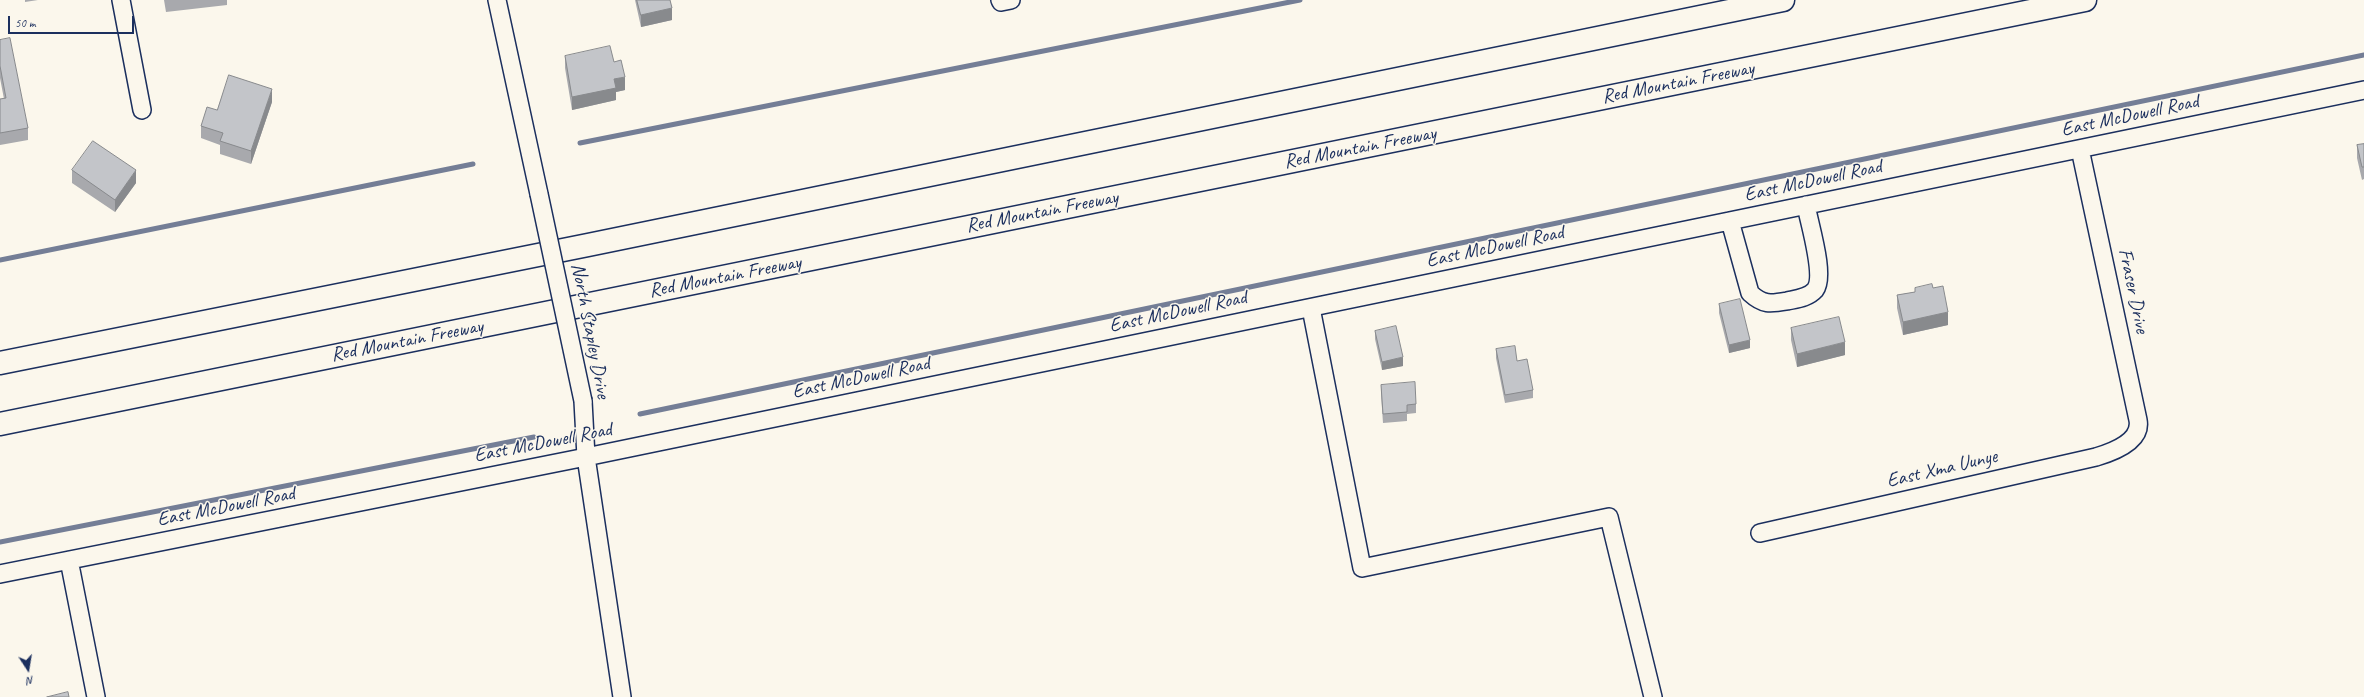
<!DOCTYPE html>
<html>
<head>
<meta charset="utf-8">
<style>
  body { margin:0 }
  #map { position:relative; width:2364px; height:697px; overflow:hidden; background:#fbf7ec; font-family:Caveat,sans-serif }
  canvas { display:block }
  .north { position:absolute; left:8px; top:649px; width:40px; height:40px; -webkit-text-stroke:3px #fbf7ec; paint-order:stroke; rotate:168deg; font-size:11px; font-weight:700; line-height:16px; text-align:center; color:#1b2f5e }
  .north::after { content:''; display:block; margin:auto; width:14px; height:18px; background:#1b2f5e; clip-path:polygon(50% 0,100% 100%,50% 72%,0 100%) }
  .scale { position:absolute; left:8px; top:16px; width:126px; height:18px; box-sizing:border-box; border:2px solid #1b2f5e; border-top:0; padding-left:5px; font-size:12px; line-height:14px; white-space:nowrap; color:#1b2f5e; -webkit-text-stroke:3px #fbf7ec; paint-order:stroke }
</style>
</head>
<body>
<div id="map">
<canvas width="2364" height="697"></canvas>
<div class="north">N</div>
<div class="scale">50 m</div>
</div>
<script>
const ctx = document.querySelector('canvas').getContext('2d');
ctx.lineJoin = 'round';
function trace(path, color, width, dash) {
  ctx.strokeStyle = color;
  ctx.lineWidth = width;
  ctx.lineCap = dash ? 'butt' : 'round';
  ctx.setLineDash(dash || []);
  ctx.stroke(path);
}
function paint(path, color) {
  ctx.fillStyle = color;
  ctx.fill(path, 'evenodd');
}
function label(font, color, halo, rows, align = 'center') {
  ctx.font = font + ' Caveat,sans-serif';
  ctx.lineWidth = 3;
  ctx.setLineDash([]);
  ctx.textBaseline = 'middle';
  ctx.strokeStyle = halo;
  ctx.fillStyle = color;
  for (const [text, x, y, turn = 0] of rows) {
    ctx.save();
    ctx.translate(x, y);
    ctx.rotate((+turn || 0) * Math.PI / 180);
    ctx.textAlign = isNaN(turn) ? turn : align;
    if (halo) ctx.strokeText(text, 0, 0);
    ctx.fillText(text, 0, 0);
    ctx.restore();
  }
}
const stream = new Path2D(`
  M580 143 1300 0
  M0 260 473 164
  M640 414 2364 55
  M0 542 534 437`);
const minor = new Path2D(`
  M121 0 142 110
  M497 0 539 194
  M1000 0 1001 2 1011 0
  M1730 221 1750 293C1763 305 1770 304 1787 301 1796 299 1808 298 1815 290 1826 276 1809 223 1806 205
  M1311 308 1362 568 1609 517 1653 697
  M583 401 586 457 622 697
  M1760 533 2096 457C2113 452 2142 441 2138 420L2080 149
  M69 560 96 697
  M0 574 586 457 2364 90`);
const highway = new Path2D(`
  M0 363 588 245 1783 0
  M0 424 2085 0`);
const minorBridge = new Path2D(`
  M539 194 583 401`);
const wall = new Path2D(`
  M25 0H38L25 2Z
  M164 0H227V5L166 12Z
  M635 0H670L672 20 641 27Z
  M0 40 28 128V140L0 145V99H4L0 78Z
  M565 56 614 62 625 90 616 92V100L572 110 565 68Z
  M272 102 251 164 220 154V145L201 138V126L217 110Z
  M2364 144V179L2362 180 2357 158V145Z
  M72 170 136 183 115 212 72 183Z
  M1915 288H1933L1948 325 1903 335 1897 308V295L1915 292Z
  M1719 304 1750 348 1729 353 1719 313Z
  M1791 328 1845 355 1797 367 1791 340Z
  M1375 331 1403 366 1382 370 1375 339Z
  M1496 349 1517 361 1533 390V398L1505 403 1496 358Z
  M1381 385 1416 404V413L1407 414V421L1383 423 1381 394Z`);
const shadedWall = new Path2D(`
  M672 8V20L641 27V15Z
  M625 77V90L616 92V100L572 110V97L614 79Z
  M272 89V102L251 164V151Z
  M136 170V183L115 212V200Z
  M1948 312V325L1903 335V322Z
  M1750 340V348L1729 353V345Z
  M1845 342V355L1797 367V354Z
  M1403 357V366L1382 370V362Z`);
const building = new Path2D(`
  M637 0H670L672 8 641 15Z
  M10 38 28 128 0 133V99L6 98 0 66V40Z
  M610 46 614 62 621 60 625 77 614 79 616 88 572 97 565 56Z
  M229 75 272 89 251 151 220 141 223 133 201 126 207 107 217 110Z
  M93 141 136 170 115 200 72 170Z
  M2364 144V167H2362L2357 145Z
  M1932 284 1933 288 1943 286 1948 312 1903 322 1897 295 1915 292V288Z
  M1740 299 1750 340 1729 345 1719 304Z
  M1839 317 1845 342 1797 354 1791 328Z
  M1396 326 1403 357 1382 362 1375 331Z
  M1515 346 1517 361 1527 359 1533 390 1505 395 1496 349Z
  M1415 382 1416 404 1407 405V412L1383 414 1381 385Z
  M68 692 69 697H47Z`);
const streetNames = [
  ["Red Mountain Freeway",1678,83,-11],
  ["East McDowell Road",2130,116,-12],
  ["Red Mountain Freeway",1360,148,-11],
  ["East McDowell Road",1813,181,-12],
  ["Red Mountain Freeway",1042,212,-11],
  ["East McDowell Road",1495,247,-12],
  ["Red Mountain Freeway",725,277,-11],
  ["Fraser Drive",2133,291,78],
  ["East McDowell Road",1178,312,-12],
  ["North Stapley Drive",590,331,79],
  ["Red Mountain Freeway",407,341,-11],
  ["East McDowell Road",861,378,-12],
  ["East McDowell Road",543,443,-11],
  ["East Xma Uunye",1942,469,-13],
  ["East McDowell Road",226,507,-11]
];
trace(stream, '#747e96', 5);
trace(minor, '#1b2f5e', 20);
trace(highway, '#1b2f5e', 25);
trace(minor, '#fbf7ec', 17);
trace(highway, '#fbf7ec', 22);
trace(minorBridge, '#1b2f5e', 20, []);
trace(minorBridge, '#fbf7ec', 17);
paint(wall, '#a8a9ad');
paint(shadedWall, '#888a8d');
paint(building, '#c3c5c9');
trace(building, '#888a8d', 1);
label('20px', '#1b2f5e', '#fbf7ec', streetNames);
</script>
</body>
</html>
